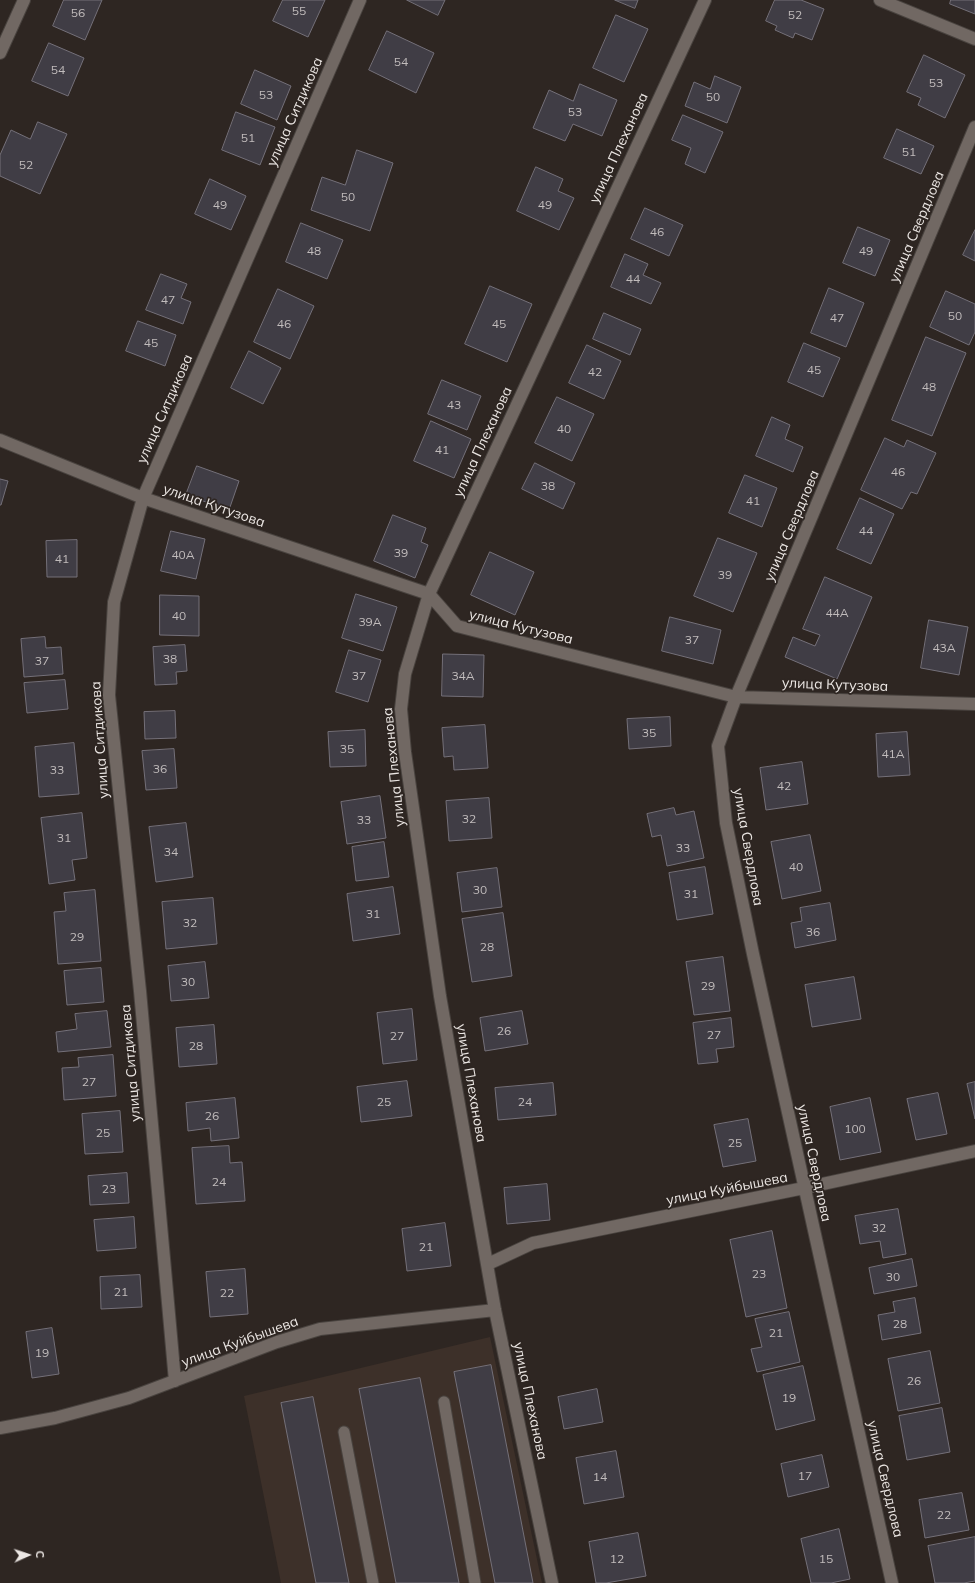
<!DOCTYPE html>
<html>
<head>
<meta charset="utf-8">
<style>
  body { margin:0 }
  #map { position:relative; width:975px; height:1583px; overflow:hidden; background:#2e2622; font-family:Mulish,sans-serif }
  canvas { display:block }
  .north { position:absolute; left:8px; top:1535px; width:40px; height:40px; -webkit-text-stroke:3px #2e2622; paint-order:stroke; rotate:87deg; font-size:11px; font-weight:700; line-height:16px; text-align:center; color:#ece7e4 }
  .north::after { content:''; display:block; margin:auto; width:14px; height:18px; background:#ece7e4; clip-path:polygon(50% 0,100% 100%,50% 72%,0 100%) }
</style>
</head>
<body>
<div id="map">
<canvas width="975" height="1583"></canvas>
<div class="north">С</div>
</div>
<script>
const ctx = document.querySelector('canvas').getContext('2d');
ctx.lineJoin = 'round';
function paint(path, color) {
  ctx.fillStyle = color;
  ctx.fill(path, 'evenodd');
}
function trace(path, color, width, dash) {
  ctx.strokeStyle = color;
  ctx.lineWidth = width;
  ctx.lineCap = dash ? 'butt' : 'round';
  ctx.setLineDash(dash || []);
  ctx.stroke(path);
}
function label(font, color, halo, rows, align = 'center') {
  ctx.font = font + ' Mulish,sans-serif';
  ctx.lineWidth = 3.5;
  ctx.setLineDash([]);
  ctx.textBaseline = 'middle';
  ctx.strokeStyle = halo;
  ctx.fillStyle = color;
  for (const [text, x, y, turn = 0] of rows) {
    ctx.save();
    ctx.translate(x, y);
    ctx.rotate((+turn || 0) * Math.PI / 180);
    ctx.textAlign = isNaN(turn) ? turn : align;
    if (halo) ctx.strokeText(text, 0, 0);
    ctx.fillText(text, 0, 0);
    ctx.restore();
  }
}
const built = new Path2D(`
  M490 1337 542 1583H281L244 1396Z`);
const building = new Path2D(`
  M64 0H102L85 40 53 26Z
  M283 0H325L308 37 273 21Z
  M407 0H445L438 15Z
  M615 0H638L635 8Z
  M775 0H801L824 9 812 40 795 33 793 38 775 30 777 26 766 21Z
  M951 0H975V14L950 4Z
  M616 15 648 29 624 82 593 68Z
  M387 31 434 53 416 93 369 70Z
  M49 43 84 58 68 96 32 81Z
  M924 55 965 75 945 118 918 105 921 98 907 92Z
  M255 70 291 86 277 120 241 104Z
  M715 76 741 87 727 123 685 106 694 82 710 89Z
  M580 84 617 100 602 136 573 124 565 141 533 128 549 90 573 101Z
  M236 112 275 127 260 165 222 150Z
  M683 115 723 132 705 173 685 164 691 148 672 140Z
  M38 122 67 134 40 194 0 176V155L11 130 30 139Z
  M897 129 934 146 921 174 884 158Z
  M357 150 393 163 370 231 311 210 322 177 345 185Z
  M536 167 563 179 558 191 574 198 559 230 517 211Z
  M210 179 246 196 231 230 195 214Z
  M645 208 683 225 669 256 631 239Z
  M301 223 343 240 327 279 286 262Z
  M858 227 890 240 875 276 843 263Z
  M975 230V261L963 255Z
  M625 254 648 264 643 275 661 283 651 304 611 287Z
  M161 274 187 284 181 298 191 302 183 324 146 310Z
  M490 286 532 304 507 362 465 344Z
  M829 288 864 303 846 347 811 333Z
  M278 289 314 306 290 359 254 342Z
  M946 291 975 304V332L969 345 930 327Z
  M604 313 641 329 630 355 593 339Z
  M138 321 176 335 165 366 126 351Z
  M926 337 966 353 932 436 892 420Z
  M804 343 840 358 823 397 788 382Z
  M587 345 621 361 604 399 569 383Z
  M249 351 281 368 263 404 231 388Z
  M442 380 481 396 467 430 428 414Z
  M557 397 594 414 572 461 535 443Z
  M772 417 790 425 785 439 803 447 793 472 756 456Z
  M431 421 471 439 454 478 414 461Z
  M885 438 904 447 907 440 936 453 917 494 911 492 902 509 861 490Z
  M535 463 575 483 563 509 522 489Z
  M197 466 239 481 229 510 186 495Z
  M745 475 777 488 762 527 729 513Z
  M0 479 8 481 1 505H0Z
  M860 498 894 514 871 564 837 549Z
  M393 515 426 528 421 542 428 545 415 578 374 561Z
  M171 531 205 539 196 579 161 571Z
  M718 538 757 553 733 612 694 596Z
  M77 540V577H47L46 541Z
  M490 552 534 572 515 615 471 595Z
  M825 577 872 597 837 679 785 657 793 637 815 646 820 635 803 629Z
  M356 594 397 607 383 651 342 638Z
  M160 595 199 596V636L160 635Z
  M670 617 721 630 713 664 662 651Z
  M929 620 968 627 959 675 921 668Z
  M45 637 46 648 61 647 63 674 24 677 21 639Z
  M185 645 187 671 176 672 177 684 155 685 153 647Z
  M349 650 381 660 368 702 336 692Z
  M443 654 484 655 483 697 442 696Z
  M65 680 68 709 27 713 24 683Z
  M175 711 176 738 145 739 144 712Z
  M670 717 671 746 629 749 627 719Z
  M485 725 488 768 454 770 453 756 444 757 442 728Z
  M365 730 366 766 330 767 328 732Z
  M907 732 910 775 878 777 876 734Z
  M74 743 79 794 39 797 35 747Z
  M174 749 177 788 146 790 142 751Z
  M802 762 808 804 766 810 760 768Z
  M380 796 386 838 347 844 341 802Z
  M489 798 492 838 449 841 446 801Z
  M674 808 676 815 694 811 704 858 667 866 661 835 652 837 647 814Z
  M82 813 87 858 72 860 75 880 49 884 41 818Z
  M186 823 193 877 156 882 149 827Z
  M810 835 821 891 782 899 771 842Z
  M384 842 389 877 356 881 352 847Z
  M705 867 713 914 677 920 669 873Z
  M497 868 502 907 462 912 457 873Z
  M393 887 400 934 353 941 347 894Z
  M95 890 101 961 58 964 54 912 66 911 64 893Z
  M213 898 217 944 166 949 162 902Z
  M830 903 836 940 795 948 791 923 802 921 800 908Z
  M503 913 512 976 472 982 462 919Z
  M723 957 730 1011 694 1015 686 962Z
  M205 962 209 998 171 1001 168 966Z
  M101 968 104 1002 67 1005 64 971Z
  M854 977 861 1019 812 1027 805 985Z
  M412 1009 417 1060 383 1064 377 1013Z
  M107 1011 111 1047 58 1052 56 1032 77 1029 75 1014Z
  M522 1011 528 1044 485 1051 480 1018Z
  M731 1018 734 1047 716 1049 718 1062 698 1064 693 1023Z
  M214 1025 217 1064 179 1067 176 1028Z
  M113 1055 116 1096 64 1100 62 1068 79 1067 78 1058Z
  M407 1081 412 1116 361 1122 357 1087Z
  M975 1082V1119L967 1084Z
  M553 1083 556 1115 498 1120 495 1088Z
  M938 1093 947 1134 916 1140 907 1099Z
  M235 1098 239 1138 211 1141 210 1128 188 1131 186 1103Z
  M870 1098 881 1152 840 1160 830 1107Z
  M120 1111 123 1152 85 1154 82 1114Z
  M748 1119 756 1161 723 1167 714 1125Z
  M229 1146 230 1163 242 1162 245 1201 196 1204 192 1148Z
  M127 1173 129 1203 90 1205 88 1176Z
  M547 1184 550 1220 507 1224 504 1188Z
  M898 1209 906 1254 883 1258 880 1241 860 1244 855 1216Z
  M134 1217 136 1248 97 1251 94 1220Z
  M445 1223 451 1266 407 1271 402 1229Z
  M772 1231 787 1308 746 1317 730 1240Z
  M912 1259 917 1286 874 1294 869 1268Z
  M245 1269 248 1314 210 1317 206 1272Z
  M140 1275 142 1307 101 1309 100 1277Z
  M915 1298 921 1333 882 1340 878 1315 895 1312 893 1302Z
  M789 1312 800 1362 757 1372 751 1349 762 1347 755 1319Z
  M52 1328 59 1374 32 1378 26 1332Z
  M930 1351 940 1403 898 1411 888 1359Z
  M491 1365 533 1583H495L454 1372Z
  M803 1366 815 1420 776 1430 763 1375Z
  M420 1378 459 1583H396L359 1389Z
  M597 1389 603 1422 564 1429 558 1397Z
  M313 1397 349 1583H316L281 1403Z
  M942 1408 950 1452 907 1460 899 1416Z
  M616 1451 624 1497 584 1504 576 1458Z
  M822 1455 829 1487 788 1497 781 1464Z
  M962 1493 969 1530 925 1538 919 1500Z
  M839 1529 850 1579 831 1583H811L801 1539Z
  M638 1533 646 1576 606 1583H596L589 1542Z
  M975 1537V1581L964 1583H935L928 1546Z`);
const lane = new Path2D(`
  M444 1402 475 1583
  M344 1432 373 1583`);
const street = new Path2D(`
  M880 0 975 39
  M0 53 24 0
  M0 440 143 498 429 594 457 626 736 697 975 704
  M488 1264 533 1243 804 1188 975 1151
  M175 1381 140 991 109 695 114 602 143 498 360 0
  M0 1428 55 1418 129 1398 277 1342 320 1329 495 1310
  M552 1583 495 1310 440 996 405 752 401 709 405 674 429 594 705 0
  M892 1583 753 954 726 823 718 746 736 697 975 127`);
const numberNames = [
  ["55",299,11],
  ["56",78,13],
  ["52",795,15],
  ["54",401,62],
  ["54",58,70],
  ["53",936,83],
  ["53",266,95],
  ["50",713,97],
  ["53",575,112],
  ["51",248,138],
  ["51",909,152],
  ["52",26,165],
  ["50",348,197],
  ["49",220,205],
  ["49",545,205],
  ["46",657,232],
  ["48",314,251],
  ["49",866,251],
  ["44",633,279],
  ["47",168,300],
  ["50",955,316],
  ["47",837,318],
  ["46",284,324],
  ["45",499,324],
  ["45",151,343],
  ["45",814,370],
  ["42",595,372],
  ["48",929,387],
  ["43",454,405],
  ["40",564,429],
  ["41",442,450],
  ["46",898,472],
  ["38",548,486],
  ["41",753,501],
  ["44",866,531],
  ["39",401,553],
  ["40А",183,555],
  ["41",62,559],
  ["39",725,575],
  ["44А",837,613],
  ["40",179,616],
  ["39А",370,622],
  ["37",692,640],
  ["43А",944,648],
  ["38",170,659],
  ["37",42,661],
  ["37",359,676],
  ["34А",463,676],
  ["35",649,733],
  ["35",347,749],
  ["41А",893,754],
  ["36",160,769],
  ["33",57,770],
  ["42",784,786],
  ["32",469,819],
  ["33",364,820],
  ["31",64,838],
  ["33",683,848],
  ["34",171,852],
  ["40",796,867],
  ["30",480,890],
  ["31",691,894],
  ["31",373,914],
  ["32",190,923],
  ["36",813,932],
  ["29",77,937],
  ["28",487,947],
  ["30",188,982],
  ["29",708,986],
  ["26",504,1031],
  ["27",714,1035],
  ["27",397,1036],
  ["28",196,1046],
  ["27",89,1082],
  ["25",384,1102],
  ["24",525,1102],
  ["26",212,1116],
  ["100",855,1129],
  ["25",103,1133],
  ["25",735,1143],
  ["24",219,1182],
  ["23",109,1189],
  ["32",879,1228],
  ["21",426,1247],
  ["23",759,1274],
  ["30",893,1277],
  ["21",121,1292],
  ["22",227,1293],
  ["28",900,1324],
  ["21",776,1333],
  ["19",42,1353],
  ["26",914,1381],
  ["19",789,1398],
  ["17",805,1476],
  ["14",600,1477],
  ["22",944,1515],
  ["12",617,1559],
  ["15",826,1559]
];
const streetNames = [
  ["улица Ситдикова",295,112,-66],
  ["улица Плеханова",619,148,-65],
  ["улица Свердлова",917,227,-67],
  ["улица Ситдикова",165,409,-66],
  ["улица Плеханова",483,442,-65],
  ["улица Кутузова",214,506,19],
  ["улица Свердлова",792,526,-67],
  ["улица Кутузова",521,627,14],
  ["улица Кутузова",835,685,2],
  ["улица Ситдикова",100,740,-94],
  ["улица Плеханова",394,767,-96],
  ["улица Свердлова",748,847,80],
  ["улица Ситдикова",131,1063,-95],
  ["улица Плеханова",471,1083,80],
  ["улица Свердлова",814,1163,78],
  ["улица Куйбышева",727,1189,-11],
  ["улица Куйбышева",240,1342,-20],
  ["улица Плеханова",530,1401,78],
  ["улица Свердлова",885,1479,77]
];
paint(built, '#3d3029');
paint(building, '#403d45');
trace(building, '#747079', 1);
trace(lane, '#49433f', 13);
trace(street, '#49433f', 14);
trace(lane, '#716863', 11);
trace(street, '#716863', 12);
label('12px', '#c1bcbc', null, numberNames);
label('14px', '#ece7e4', '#2e2622', streetNames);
</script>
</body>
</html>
